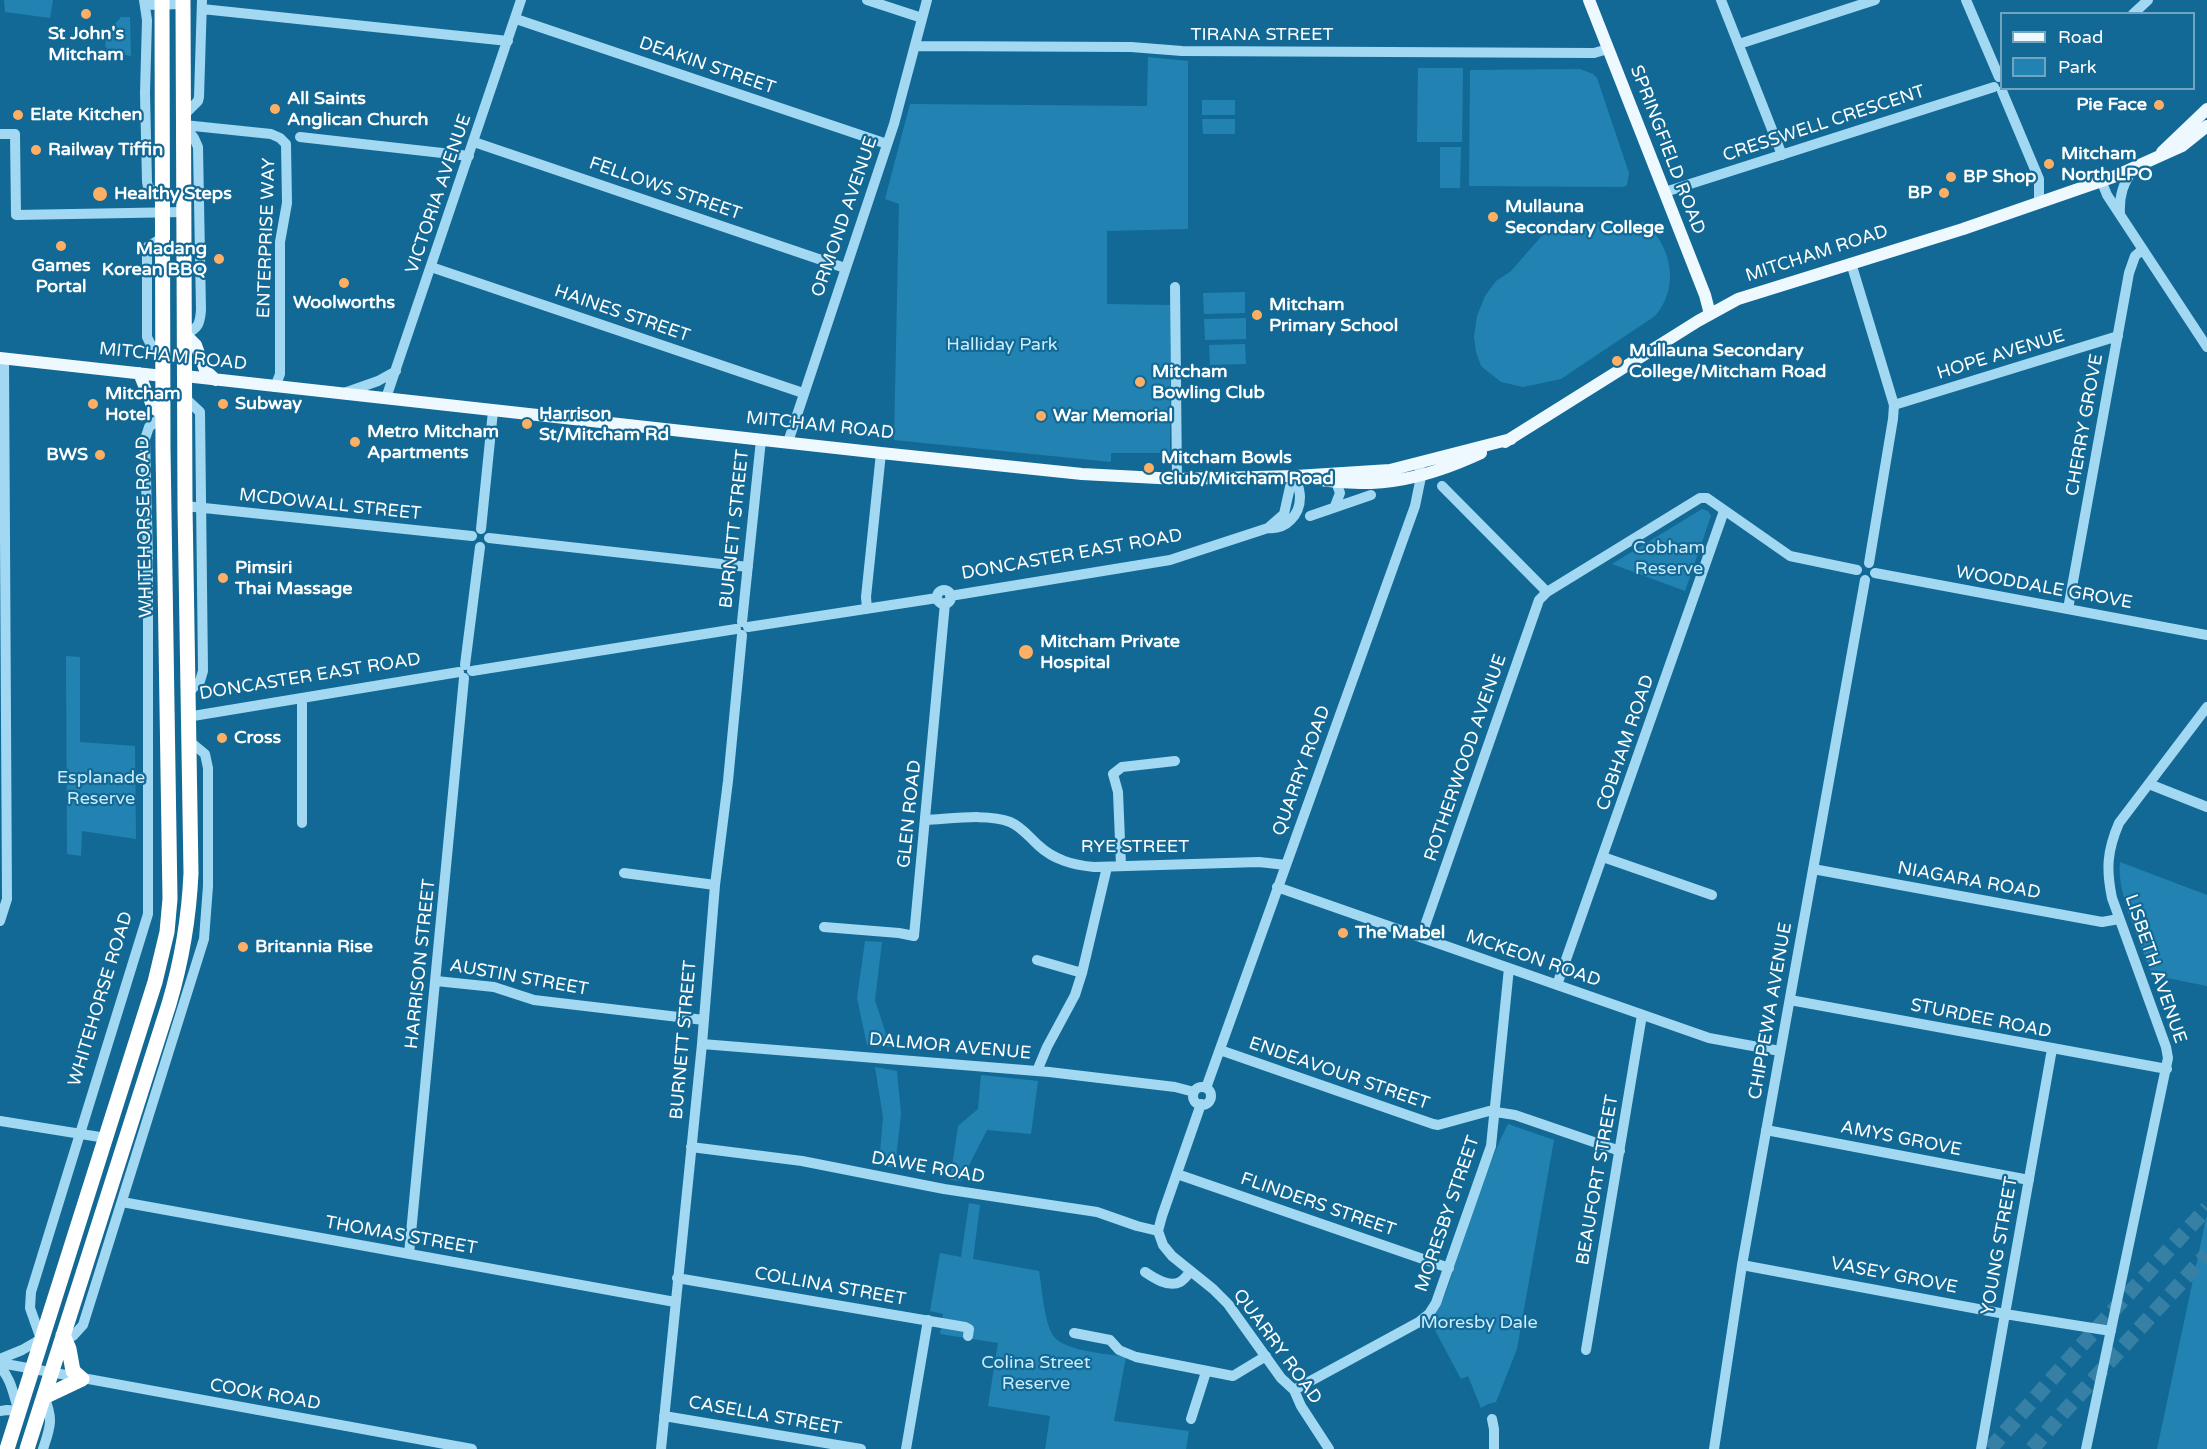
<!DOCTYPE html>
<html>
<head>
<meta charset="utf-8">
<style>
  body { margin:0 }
  #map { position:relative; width:2207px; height:1449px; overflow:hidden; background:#136995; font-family:"Varela Round",sans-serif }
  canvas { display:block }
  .legend { position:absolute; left:2000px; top:12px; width:195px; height:78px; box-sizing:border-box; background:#136995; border:2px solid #71a5bf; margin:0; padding:8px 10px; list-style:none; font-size:18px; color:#fff }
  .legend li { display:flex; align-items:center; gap:12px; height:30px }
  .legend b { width:30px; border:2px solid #71a5bf }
</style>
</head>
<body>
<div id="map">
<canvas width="2207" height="1449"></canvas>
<ul class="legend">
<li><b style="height:8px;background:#eef8ff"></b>Road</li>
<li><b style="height:16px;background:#2283b2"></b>Park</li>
</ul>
</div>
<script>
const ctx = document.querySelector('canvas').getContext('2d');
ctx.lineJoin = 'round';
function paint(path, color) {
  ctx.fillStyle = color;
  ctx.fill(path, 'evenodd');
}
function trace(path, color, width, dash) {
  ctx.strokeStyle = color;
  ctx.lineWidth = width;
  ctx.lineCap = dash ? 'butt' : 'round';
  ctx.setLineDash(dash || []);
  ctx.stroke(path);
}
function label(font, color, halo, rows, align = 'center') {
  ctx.font = font + ' "Varela Round",sans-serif';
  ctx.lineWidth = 4.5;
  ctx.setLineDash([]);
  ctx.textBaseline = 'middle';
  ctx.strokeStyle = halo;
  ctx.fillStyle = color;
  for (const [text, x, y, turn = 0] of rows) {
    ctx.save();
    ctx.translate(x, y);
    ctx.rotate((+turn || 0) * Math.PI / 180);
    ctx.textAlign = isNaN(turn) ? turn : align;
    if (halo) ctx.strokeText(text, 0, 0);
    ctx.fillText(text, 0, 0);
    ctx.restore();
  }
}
const green = new Path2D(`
  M4 0H53L50 18 5 12Z
  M121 17H130L131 56 110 52 105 46 107 33Z
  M1148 57 1188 61V229L1107 231V304L1171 305 1170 453H1111V462L894 440 899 204 885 199 910 104 1147 106Z
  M1418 68H1463L1462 142H1417Z
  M1580 69 1593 74 1597 78 1629 173 1627 185 1624 187 1469 186 1470 70Z
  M1202 100H1235V115H1202Z
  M1202 119H1235V134H1203Z
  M1440 147H1461L1460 188H1440Z
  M1554 222H1645C1672 248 1680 287 1655 316L1561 379 1523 387 1501 382 1481 366 1476 352 1474 336 1477 316 1485 296 1496 281 1511 271Z
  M1245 292V313L1204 314 1203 293Z
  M1246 318V339L1205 340 1204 319Z
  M1245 344 1246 364 1210 365 1209 345Z
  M1702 509 1708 511 1711 516 1685 591 1612 564Z
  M66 656 80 657V742L135 746 136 839 82 831 81 856 67 854Z
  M2120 862 2207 895V986L2152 975C2141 944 2116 893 2120 862Z
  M865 941 882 942 875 1000 890 1047 867 1045 857 998Z
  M875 1067 897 1071 901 1114 895 1168 879 1165 883 1117Z
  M981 1075 1038 1081 1031 1134 987 1130 961 1181 950 1180 958 1126 978 1109Z
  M1508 1124 1554 1140 1517 1349 1496 1402 1488 1404 1481 1408 1468 1376 1461 1379 1430 1321C1445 1303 1451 1275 1459 1253 1474 1210 1487 1165 1508 1124Z
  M969 1203 980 1205 973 1259 1039 1271C1042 1287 1044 1326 1055 1338 1067 1351 1108 1354 1126 1357L1114 1421 1189 1431 1186 1449H1045L1050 1416 988 1406 998 1343 940 1334 943 1314 930 1311 940 1253 961 1257Z
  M2207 1214V1449H2157Z`);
const highwayTunnel = new Path2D(`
  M1990 1449 2079 1348 2207 1208
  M2032 1449 2062 1414 2207 1254`);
const minor = new Path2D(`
  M144 0 147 20 145 93 147 182 148 187 162 200
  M867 0 922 18
  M1721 0 1782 155
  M1966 0 1999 77
  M145 5 183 4
  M202 9 508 41
  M2133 14 2148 0
  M516 19 887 144
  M1739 44 1875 0
  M915 46 1131 47 1182 51 1594 53 1608 49
  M2002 91 2039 179V202
  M184 115 198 101 199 97 202 0
  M184 125 271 134 280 138 286 144 287 203 280 242V374L275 387
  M184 125 194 138 198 147 201 310C200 324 198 329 185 334
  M0 134H15L16 215 185 212
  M300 137 469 156
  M474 142 845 268
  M2101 180 2107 195 2207 347
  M1665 192 1994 87
  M2120 214C2119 196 2123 183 2134 168
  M162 238 147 247V337L151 345 163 350
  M1851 263 1894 405 1893 419 1869 563
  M431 267 803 393
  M1175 287 1177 479
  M344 393 378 381 396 371
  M185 398 200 412 203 671 200 681 187 694
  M386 398 521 0
  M1894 405 2118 336
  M788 442 894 124 927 0
  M1442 486 1547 592 1700 498H1707L1790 556 1857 570
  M185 506 472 536
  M1335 506 1340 493 1336 482
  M1310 516 1371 495
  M1268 528 1284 514 1290 487 1296 476
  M481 529 493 411
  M489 538 748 567
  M1875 573 2207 635
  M937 597a7 7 0 1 1 14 0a7 7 0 1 1-14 0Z
  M950 596 1170 560 1268 528C1286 530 1300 515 1300 497 1300 490 1297 483 1296 476
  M867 609 866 597 881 453
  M2068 609 2129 273 2135 256 2142 250
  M742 622 761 440
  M748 627 937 598
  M465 665 480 547
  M472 671 736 629
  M187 717 459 672
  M2149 784 2207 807
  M926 820C950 819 988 813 1010 822 1022 827 1029 837 1038 845 1054 860 1073 865 1094 867L1259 862 1286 865
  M302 823V698
  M1603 857 1712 895
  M1121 865 1118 792 1113 774 1122 767 1175 761
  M1813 869 2102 922 2119 919
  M624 873 715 885
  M1277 887 1709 1038 1780 1051
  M0 921 7 899 4 358
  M824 927 899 933 914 936 945 603
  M1421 937 1539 600 1547 592
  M1037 960 1082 973
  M436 981 494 987 534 1000 704 1020
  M1557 985 1724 511
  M1790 1000 2167 1069
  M702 1044 1049 1072 1175 1087 1194 1092
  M1220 1050 1433 1124 1438 1125 1489 1111 1515 1115 1620 1151
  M1037 1071 1047 1047 1075 995 1082 973 1107 867
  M1193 1096a9 9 0 1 1 18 0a9 9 0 1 1-18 0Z
  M1206 1088 1415 506 1421 477 1419 463
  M1201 1104 1162 1216 1158 1231 1163 1245 1172 1256 1213 1289 1228 1304 1281 1378 1294 1390 1301 1406 1329 1449
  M0 1121 106 1138
  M1766 1130 2029 1180
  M691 1147 802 1161 944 1189 1097 1212 1137 1226 1158 1231
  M1177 1174 1449 1268
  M122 1202 675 1302
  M409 1254 464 678
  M1742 1265 2005 1314 2111 1331
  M1145 1272C1154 1278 1169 1288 1180 1282 1184 1280 1188 1274 1191 1271
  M677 1278 965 1327 969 1329 968 1336
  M1074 1333 1110 1340 1119 1350 1136 1357 1233 1376 1266 1356
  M63 1335 73 1336 83 1325 204 939 208 886V768L205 754 188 740
  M1586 1350 1642 1015
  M0 1359 22 1350 41 1339 30 1308 31 1292 148 914V557L145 439 149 427 164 415
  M0 1363 472 1449
  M0 1367C12 1380 13 1395 19 1411L7 1410 0 1411
  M1294 1390 1419 1322 1429 1314 1436 1303 1491 1146 1509 968
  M664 1416 861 1449
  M1191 1419 1206 1372
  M1492 1419 1494 1429V1449
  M43 1449C50 1428 54 1419 44 1397
  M661 1449 702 1044 715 885 728 781 742 635
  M906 1449 928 1320
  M1714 1449 1742 1265 1865 580
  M1981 1449 2052 1049
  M2086 1449 2168 1058 2166 1047 2112 898C2106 869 2107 851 2119 823L2207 707`);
const major = new Path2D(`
  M1589 0 1705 295 1710 314
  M2162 152 2207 109
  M185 334 196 345 205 370 216 380
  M0 358 163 376
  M139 373 153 408 164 415
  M185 376 881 453 1082 474 1177 479 1296 476 1390 470 1511 439
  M1505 442 1698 321 1738 299 1963 229 2113 177 2182 146 2207 126
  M1321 480C1380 489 1427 478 1481 453`);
const highway = new Path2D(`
  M44 1397 82 1379 73 1371 69 1349 63 1335
  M7 1449 155 982 167 932 170 899 163 449 162 0
  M27 1449 169 1004C182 960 189 918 191 873L185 506 183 0`);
const markers = [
  [86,14,6,"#ffaf64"],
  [2159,105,6,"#ffaf64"],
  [275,109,6,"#ffaf64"],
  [18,115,6,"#ffaf64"],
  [36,150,6,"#ffaf64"],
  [2049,164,6,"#ffaf64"],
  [1951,177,6,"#ffaf64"],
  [1944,193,6,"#ffaf64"],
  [100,194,8,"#ffaf64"],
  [1493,217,6,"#ffaf64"],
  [61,246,6,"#ffaf64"],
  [219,259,6,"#ffaf64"],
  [344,283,6,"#ffaf64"],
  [1257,315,6,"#ffaf64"],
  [1617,361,6,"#ffaf64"],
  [1140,382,6,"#ffaf64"],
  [93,404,6,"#ffaf64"],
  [223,404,6,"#ffaf64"],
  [1041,416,6,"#ffaf64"],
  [527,424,6,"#ffaf64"],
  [355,442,6,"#ffaf64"],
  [100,455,6,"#ffaf64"],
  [1149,468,6,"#ffaf64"],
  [223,578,6,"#ffaf64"],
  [1026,652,8,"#ffaf64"],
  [222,738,6,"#ffaf64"],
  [1343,933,6,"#ffaf64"],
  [243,947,6,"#ffaf64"]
];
const poiNames = [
  ["St John's",86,34,"center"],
  ["Mitcham",86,55,"center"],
  ["All Saints",287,99],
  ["Anglican Church",287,120],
  ["Pie Face",2147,105,"right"],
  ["Elate Kitchen",30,115],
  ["Railway Tiffin",48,150],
  ["Mitcham",2061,154],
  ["North LPO",2061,175],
  ["BP Shop",1963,177],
  ["BP",1932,193,"right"],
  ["Healthy Steps",114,194],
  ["Mullauna",1505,207],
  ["Secondary College",1505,228],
  ["Madang",207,249,"right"],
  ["Korean BBQ",207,270,"right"],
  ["Games",61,266,"center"],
  ["Portal",61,287,"center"],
  ["Woolworths",344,303,"center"],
  ["Mitcham",1269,305],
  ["Primary School",1269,326],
  ["Mullauna Secondary",1629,351],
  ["College/Mitcham Road",1629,372],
  ["Mitcham",1152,372],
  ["Bowling Club",1152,393],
  ["Mitcham",105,394],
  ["Hotel",105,415],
  ["Subway",235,404],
  ["Harrison",539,414],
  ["St/Mitcham Rd",539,435],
  ["War Memorial",1053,416],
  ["Metro Mitcham",367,432],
  ["Apartments",367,453],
  ["BWS",88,455,"right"],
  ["Mitcham Bowls",1161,458],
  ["Club/Mitcham Road",1161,479],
  ["Pimsiri",235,568],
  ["Thai Massage",235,589],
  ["Mitcham Private",1040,642],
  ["Hospital",1040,663],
  ["Cross",234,738],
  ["The Mabel",1355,933],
  ["Britannia Rise",255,947]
];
const streetNames = [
  ["TIRANA STREET",1262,35],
  ["DEAKIN STREET",707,66,19],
  ["CRESSWELL CRESCENT",1824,124,-18],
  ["SPRINGFIELD ROAD",1667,150,69],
  ["FELLOWS STREET",665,189,19],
  ["VICTORIA AVENUE",439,194,-71],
  ["ORMOND AVENUE",845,217,-71],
  ["ENTERPRISE WAY",267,238,-88],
  ["MITCHAM ROAD",1817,254,-18],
  ["HAINES STREET",622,314,19],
  ["HOPE AVENUE",2001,355,-17],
  ["MITCHAM ROAD",173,357,6],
  ["CHERRY GROVE",2085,425,-80],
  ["MITCHAM ROAD",820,426,6],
  ["MCDOWALL STREET",330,505,6],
  ["WHITEHORSE ROAD",145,527,-91],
  ["BURNETT STREET",735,529,-84],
  ["DONCASTER EAST ROAD",1072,555,-10],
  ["WOODDALE GROVE",2044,588,10],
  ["DONCASTER EAST ROAD",310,677,-9],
  ["COBHAM ROAD",1626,743,-71],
  ["ROTHERWOOD AVENUE",1466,758,-71],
  ["QUARRY ROAD",1302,771,-70],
  ["GLEN ROAD",910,814,-84],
  ["RYE STREET",1135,847],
  ["NIAGARA ROAD",1969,881,10],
  ["MCKEON ROAD",1533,959,19],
  ["HARRISON STREET",421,964,-84],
  ["LISBETH AVENUE",2155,969,71],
  ["AUSTIN STREET",519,978,10],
  ["WHITEHORSE ROAD",101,999,-73],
  ["CHIPPEWA AVENUE",1771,1011,-80],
  ["STURDEE ROAD",1981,1019,11],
  ["BURNETT STREET",684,1040,-85],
  ["DALMOR AVENUE",950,1047,5],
  ["ENDEAVOUR STREET",1339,1074,19],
  ["AMYS GROVE",1901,1139,11],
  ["DAWE ROAD",928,1168,10],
  ["BEAUFORT STREET",1598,1180,-80],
  ["FLINDERS STREET",1318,1205,19],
  ["MORESBY STREET",1448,1214,-71],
  ["THOMAS STREET",401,1236,10],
  ["YOUNG STREET",2000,1246,-80],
  ["VASEY GROVE",1894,1276,11],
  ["COLLINA STREET",830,1287,10],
  ["QUARRY ROAD",1277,1347,54],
  ["COOK ROAD",265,1395,10],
  ["CASELLA STREET",765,1416,10]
];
const parkNames = [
  ["Halliday Park",1002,345],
  ["Cobham",1669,548],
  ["Reserve",1669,569],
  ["Esplanade",101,778],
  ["Reserve",101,799],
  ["Moresby Dale",1479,1323],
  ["Colina Street",1036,1363],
  ["Reserve",1036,1384]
];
paint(green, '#2283b2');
trace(highwayTunnel, '#3680a5', 15, [15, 8]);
trace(minor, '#a2d8f2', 10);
trace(major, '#eef8ff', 12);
trace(highway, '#fff', 15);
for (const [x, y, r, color] of markers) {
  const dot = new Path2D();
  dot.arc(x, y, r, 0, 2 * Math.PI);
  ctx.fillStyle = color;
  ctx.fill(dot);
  trace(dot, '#136995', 2);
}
label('bold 18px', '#fff', '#136995', poiNames, 'left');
label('18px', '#fff', '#136995', streetNames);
label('18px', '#caecfd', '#136995', parkNames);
</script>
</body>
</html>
